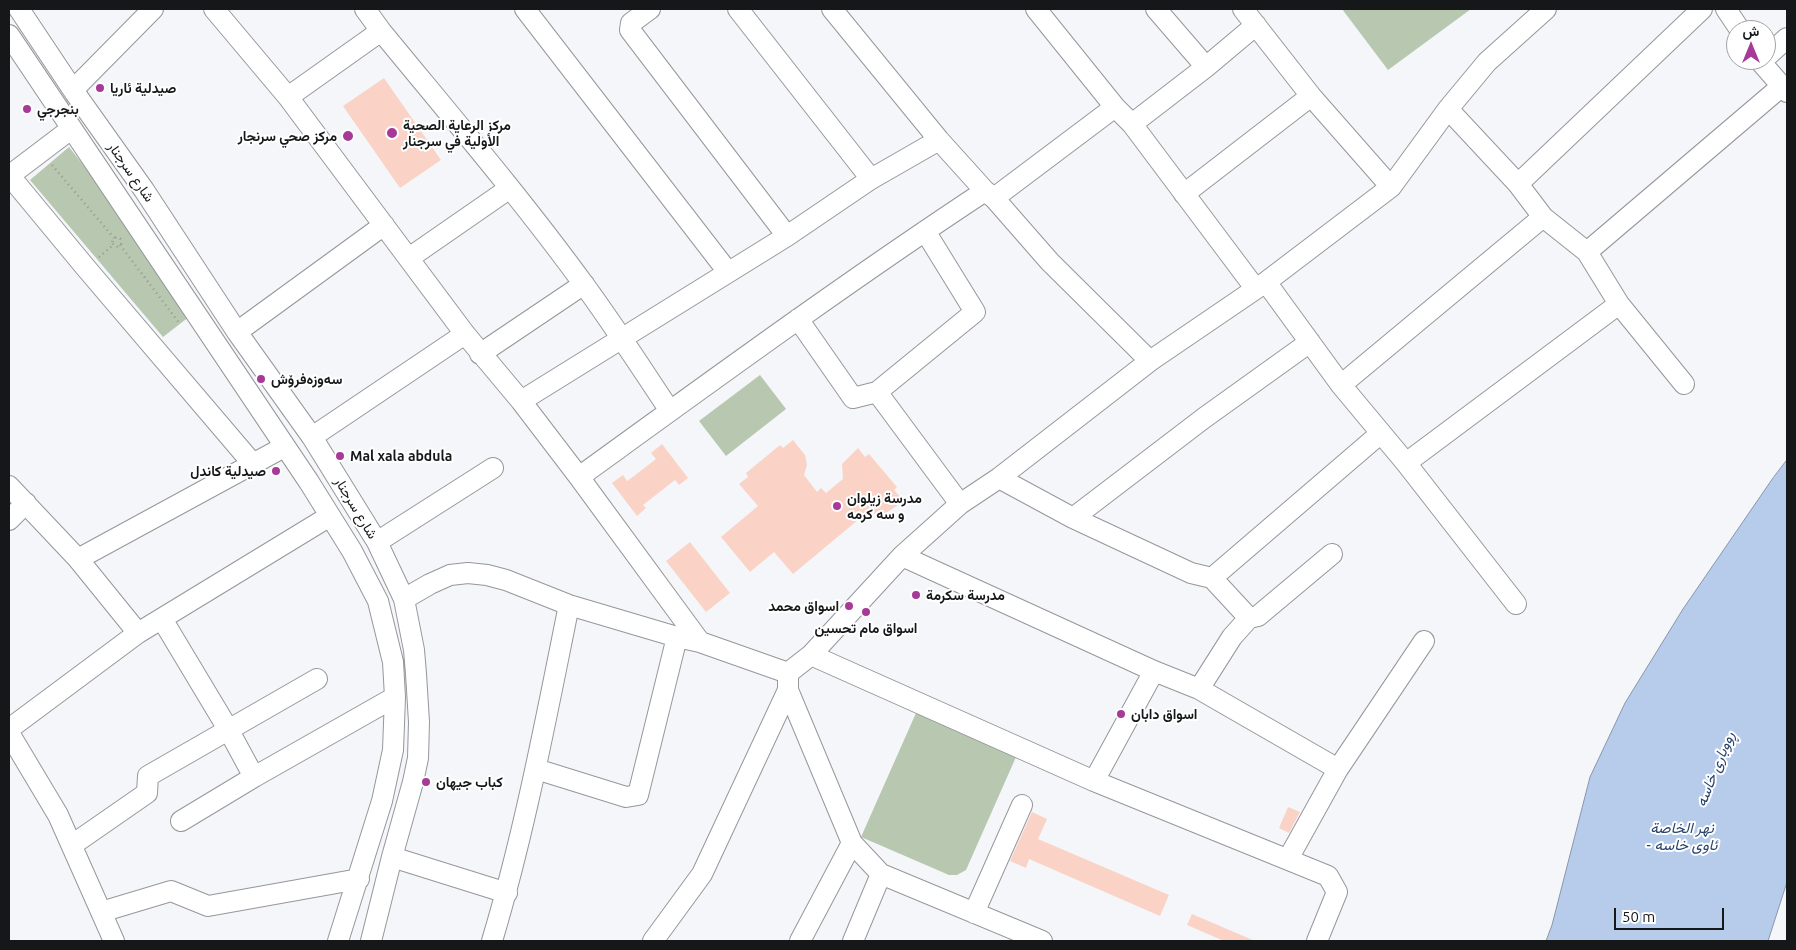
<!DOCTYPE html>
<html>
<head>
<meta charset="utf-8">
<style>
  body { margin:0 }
  #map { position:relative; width:1796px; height:950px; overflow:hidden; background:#f4f6f9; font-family:Ubuntu,Vazirmatn,sans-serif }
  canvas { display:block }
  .frame { position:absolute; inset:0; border:10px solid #161718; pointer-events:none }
  .north { position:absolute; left:1726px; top:20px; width:50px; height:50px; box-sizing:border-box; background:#fff; border:1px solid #a2a2a3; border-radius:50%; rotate:0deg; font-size:14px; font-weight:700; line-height:20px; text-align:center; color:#161718 }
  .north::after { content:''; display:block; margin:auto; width:18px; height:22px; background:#a73997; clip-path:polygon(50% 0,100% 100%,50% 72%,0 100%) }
  .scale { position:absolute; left:1614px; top:908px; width:110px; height:22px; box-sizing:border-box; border:2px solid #161718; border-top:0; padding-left:6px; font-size:15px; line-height:18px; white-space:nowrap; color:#161718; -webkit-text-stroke:4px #fff; paint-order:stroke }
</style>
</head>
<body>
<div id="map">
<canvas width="1796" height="950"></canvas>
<div class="frame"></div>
<div class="north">ش</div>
<div class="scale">50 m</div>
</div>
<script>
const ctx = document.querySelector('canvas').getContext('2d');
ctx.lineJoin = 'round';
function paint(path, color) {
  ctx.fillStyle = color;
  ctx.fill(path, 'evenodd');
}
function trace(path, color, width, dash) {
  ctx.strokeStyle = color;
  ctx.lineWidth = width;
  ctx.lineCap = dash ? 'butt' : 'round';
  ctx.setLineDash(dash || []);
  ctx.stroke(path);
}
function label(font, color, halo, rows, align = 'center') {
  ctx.font = font + ' Ubuntu,Vazirmatn,sans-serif';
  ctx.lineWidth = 4;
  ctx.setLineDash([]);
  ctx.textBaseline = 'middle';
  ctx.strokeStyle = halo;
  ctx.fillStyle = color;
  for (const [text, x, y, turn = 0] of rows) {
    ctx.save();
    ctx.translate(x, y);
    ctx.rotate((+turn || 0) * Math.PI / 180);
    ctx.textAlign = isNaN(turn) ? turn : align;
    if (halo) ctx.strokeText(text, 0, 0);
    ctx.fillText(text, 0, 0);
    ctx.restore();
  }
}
const green = new Path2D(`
  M1342 9H1471L1388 70Z
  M69 147 133 228 194 313 163 337 30 180Z
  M760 375 786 409 726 456 699 421Z
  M916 713 1016 757 966 870 957 875H949L861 837Z`);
const water = new Path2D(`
  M1787 460V882L1768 941H1546L1552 925 1590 777 1625 703 1683 609 1773 478Z`);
const building = new Path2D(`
  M384 78 441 160 400 188 343 106Z
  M793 440 805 455 807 465 804 475 817 492 821 488 826 493 843 479 842 464 858 448 865 457 869 454 897 487 894 490 904 501 883 515H876L870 510 793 574 774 552 750 572 721 537 758 506 739 484 748 477 746 473 780 445 783 448Z
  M662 444 688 478 679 485 675 480 643 505 646 508 637 516 612 483 623 475 627 481 634 476 656 459 651 453Z
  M690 542 730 593 706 612 666 561Z
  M1288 807 1300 812 1289 833 1279 828Z
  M1032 812 1047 819 1038 839 1169 895 1160 916 1029 859 1026 868 1010 861Z
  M1192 914 1255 941H1224L1187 925Z`);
const path = new Path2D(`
  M52 165 114 238
  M112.5 242a4.5 4.5 0 1 1 9 0a4.5 4.5 0 1 1-9 0Z
  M120 245 180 324
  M99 257 113 245`);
const minor = new Path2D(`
  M19 9 75 93 144 190 237 332 312 437 377 542 404 599 414 650 416 674 419 722 418 758 413 782 392 857 371 941
  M214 9 288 97 465 334 521 401 579 477 700 642
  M365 9 381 31C450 115 521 198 585 286 615 327 642 369 670 411
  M525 9 728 272
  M650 9 631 23 630 30 787 236
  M738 9 871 179
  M832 9 939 140 985 191 994 198 1050 262 1150 361
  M1036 9 1115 107 1132 124 1255 288
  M1156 9 1206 67
  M1243 9 1311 96 1391 187
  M1726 9 1740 30
  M9 35 309 482 352 551 378 601 393 662 395 697 393 750 382 801 338 941
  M1766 57 1787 38
  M1759 60 1787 92
  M73 90 153 9
  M288 97 381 31
  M1448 109 1518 184 1543 217 1587 252 1619 304 1684 384
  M1132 124 1206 67 1256 25
  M9 175 86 268 253 464
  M9 176 71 129
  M1518 184 1702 9
  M1184 194 1311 96
  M994 198 1115 107
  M1587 252 1782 86
  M409 258 510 188
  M1266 282 1341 385 1406 463 1516 604
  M798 319 853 398 877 392 975 312 925 231
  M237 332 384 225
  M480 354 584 284
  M1341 385 1543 217
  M877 392 960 504
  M521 401 787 236 871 179 939 140
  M312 437 465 334
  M1406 463 1619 304
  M579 477C713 380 847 282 985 191
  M999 478 1073 518 1191 573 1212 578 1381 433
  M9 486 78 559 138 633
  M1073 518 1204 418 1310 342
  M9 520 26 503
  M377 542 493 468
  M902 556 1154 671 1199 689 1338 769
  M78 559 284 447
  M1212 578 1249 618 1258 616 1332 554
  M404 599 430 584 450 575 468 573 487 575 506 580 569 605 677 637 700 642 788 673
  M162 619 228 729 254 777
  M811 655 1094 781 1328 876 1337 892 1317 941
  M788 673 811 655 902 556 960 504 999 478 1150 361 1266 282 1391 187 1448 109 1487 62 1546 9
  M1199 689 1232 637 1249 618
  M788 690 852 843 800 941
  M9 729 138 633 330 516
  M9 733 58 815 114 941
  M536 769 626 797 638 795 677 637
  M1094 781 1154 671
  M181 821 254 777 395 697
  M852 843 881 874 1042 941
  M72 845 147 793 148 776 317 679
  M392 857 507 893
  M1288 859 1338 769 1424 641
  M101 912 171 891 208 906 359 879
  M974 913 1022 805
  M492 941C525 831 546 718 569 605
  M653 941 702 874 788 690V673
  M853 941 881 874`);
const markers = [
  [100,88,5,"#a73997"],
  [27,109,5,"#a73997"],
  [392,133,6,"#a73997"],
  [348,136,6,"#a73997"],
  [261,379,5,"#a73997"],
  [340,456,5,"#a73997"],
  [276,471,5,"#a73997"],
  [837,506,5,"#a73997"],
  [916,595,5,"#a73997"],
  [849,606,5,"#a73997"],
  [866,612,5,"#a73997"],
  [1121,714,5,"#a73997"],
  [426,782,5,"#a73997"]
];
const poiNames = [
  ["صيدلية ئاريا",110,88],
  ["بنجرجي",37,109],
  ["مركز الرعاية الصحية",403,125],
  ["الأولية في سرجنار",403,141],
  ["مركز صحي سرنجار",337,136,"right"],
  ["سەوزەفرۆش",271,379],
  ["Mal xala abdula",350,456],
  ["صيدلية كاندل",266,471,"right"],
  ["مدرسة زيلوان",847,498],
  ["و سه كرمه",847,514],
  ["مدرسة سكرمة",926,595],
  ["اسواق محمد",839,606,"right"],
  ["اسواق مام تحسين",866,628,"center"],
  ["اسواق دابان",1131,714],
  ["كباب جيهان",436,782]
];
const streetNames = [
  ["شارع سرجنار",131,172,55],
  ["شارع سرجنار",356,508,59]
];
const waterNames = [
  ["ڕووباری خاسە",1715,769,-68],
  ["نهر الخاصة",1682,828],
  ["- ئاوی خاسە",1682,845]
];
paint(green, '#b8c8b0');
paint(water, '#b7cceb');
trace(water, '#8796ac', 1);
paint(building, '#fbd3c6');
trace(minor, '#95979b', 22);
trace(path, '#949698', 2.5, [1, 4]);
trace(minor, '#fff', 20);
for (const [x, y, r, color] of markers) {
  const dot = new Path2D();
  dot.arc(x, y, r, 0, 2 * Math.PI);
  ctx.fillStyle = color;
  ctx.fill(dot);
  trace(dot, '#fff', 2);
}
label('bold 14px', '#161718', '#fff', poiNames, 'left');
label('14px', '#161718', '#fff', streetNames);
label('italic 15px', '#29456e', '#fff', waterNames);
</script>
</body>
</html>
